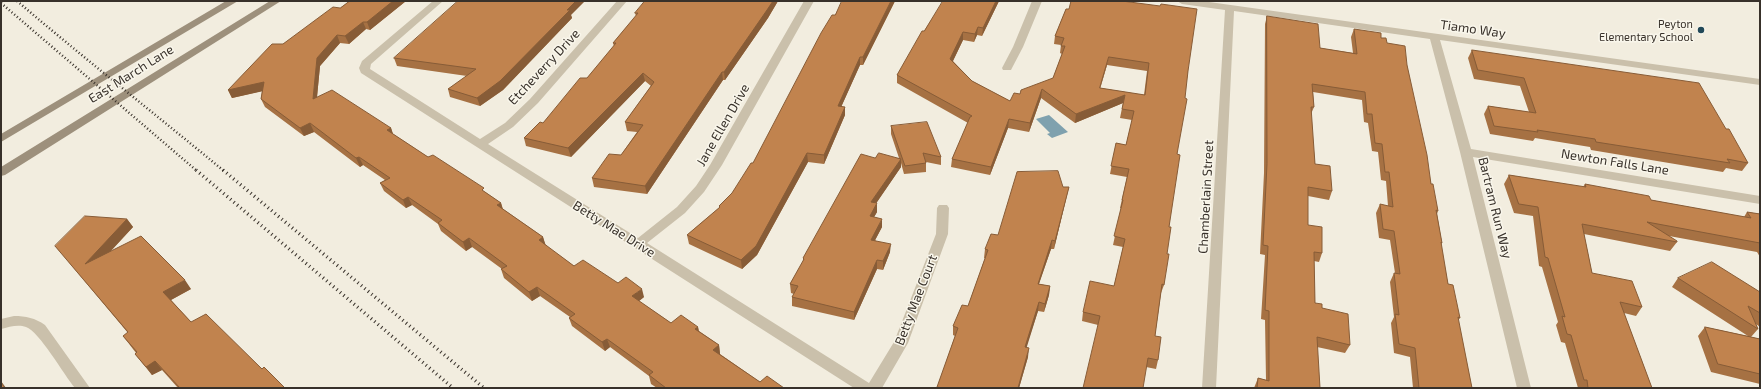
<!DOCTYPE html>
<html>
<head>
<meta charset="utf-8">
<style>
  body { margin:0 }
  #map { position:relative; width:1761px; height:389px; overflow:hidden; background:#f2eddf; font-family:"Exo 2",sans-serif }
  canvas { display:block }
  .frame { position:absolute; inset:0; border:2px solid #38312a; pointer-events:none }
</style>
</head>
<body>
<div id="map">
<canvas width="1761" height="389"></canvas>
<div class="frame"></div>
</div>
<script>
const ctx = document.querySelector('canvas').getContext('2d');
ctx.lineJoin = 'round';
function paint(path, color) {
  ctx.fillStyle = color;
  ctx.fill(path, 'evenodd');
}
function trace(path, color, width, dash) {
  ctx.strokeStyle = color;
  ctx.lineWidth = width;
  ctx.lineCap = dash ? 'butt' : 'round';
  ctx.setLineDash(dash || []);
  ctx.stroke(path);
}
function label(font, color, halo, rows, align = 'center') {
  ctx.font = font + ' "Exo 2",sans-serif';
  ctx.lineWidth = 3;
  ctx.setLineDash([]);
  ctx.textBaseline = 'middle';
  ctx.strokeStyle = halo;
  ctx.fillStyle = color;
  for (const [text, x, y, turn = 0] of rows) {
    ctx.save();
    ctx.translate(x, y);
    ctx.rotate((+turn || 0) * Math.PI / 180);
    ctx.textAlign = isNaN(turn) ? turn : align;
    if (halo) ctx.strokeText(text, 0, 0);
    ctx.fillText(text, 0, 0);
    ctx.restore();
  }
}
const water = new Path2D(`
  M1049 115 1068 132 1052 138 1047 134 1050 133 1036 119Z`);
const street = new Path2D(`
  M433 1H443L371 64 370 69 480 139 505 123 530 99 617 1H627L538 103 513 127 488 144 638 238 677 207 696 186 710 165 804 1H814L722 165 704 192 685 213 647 243 869 383 894 342 936 234 937 208 939 205H947L949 208 948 234 908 343 882 388H854L361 73 359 68 362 61Z
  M1032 1H1042L1023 47 1012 68 1011 70H1003L1002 68 1013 47Z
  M1177 1H1202L1760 79V85L1440 40 1471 149 1760 196V204L1473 157 1531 388H1517L1460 152 1430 39 1234 11 1216 388H1202L1225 10 1182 4Z
  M14 316C26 316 35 318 45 325L90 388H75C64 375 39 331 26 327 18 324 9 327 1 329V319Z`);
const secondary = new Path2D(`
  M226 1H238L1 142V134Z
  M270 1H281L5 175 1 176V167Z`);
const railFar1 = new Path2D(`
  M17 1C85 59 155 114 224 171
  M1 3 197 171`);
const rail = new Path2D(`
  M196 170 453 388
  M223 170 484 388`);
const wall = new Path2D(`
  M350 1H406L370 30 366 29 349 44 340 43 320 66 317 97 391 128 393 134 428 157 485 192 501 203 503 209 543 237 545 245 574 266 618 283 644 297 639 301 671 323 698 327 699 331 719 345 720 354 760 382 784 388H657L651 384 649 376 610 347 605 351 572 326 569 318 570 317 540 296 532 301 504 278 501 269H502L472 247 466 251 441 231 438 224 412 205 406 208 384 191 380 183 385 180 363 165 360 167 314 132 304 136 265 107 261 99 262 91 232 98 228 90 283 44 340 8Z
  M645 1H778L768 18 725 80H723L647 194 594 187 592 178 621 155 637 132 627 131 625 122 651 86 645 81 571 157 526 146 524 138 543 123 587 78 614 46 613 43 636 16 635 13Z
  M895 1 863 65H860L841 107H845V115L824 164 808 162 757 255 742 269 689 244 687 235 719 208V206L732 193 753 163 835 15Z
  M999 1 982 36 977 35 974 42 963 40 953 61 972 81 1010 101 1020 94 1053 78 1062 54 1060 53 1061 45 1054 44 1055 36 1066 9 1188 71 1177 154 1169 227 1164 285 1161 293 1155 336 1158 360 1156 369 1146 367 1098 325 1082 321 1083 312 1114 286 1123 247 1113 245 1121 208H1120L1127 177 1110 174 1116 143 1126 145 1132 120 1120 118 1123 103 1075 123 1041 98 1029 132 1008 128 990 175 951 167 952 159 968 123 897 83V75L924 31ZM1107 65 1147 71 1144 95 1100 88Z
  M571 15 572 18 503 90 480 106 450 97 448 89 467 76 397 66 394 58Z
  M1267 16 1320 48 1353 53 1351 37 1354 29 1381 38 1407 65 1431 184 1438 211 1437 214 1442 243 1441 245 1448 284 1460 318 1458 320 1472 388H1413L1410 357 1394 353 1391 323 1394 317 1390 282 1394 273H1395L1390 240 1379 238 1376 213 1380 204 1388 206 1386 181 1381 180 1378 152 1372 151 1368 123 1364 122 1362 100 1313 92 1314 107 1311 114 1315 164 1332 191 1329 200 1308 196V225L1322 253 1319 262 1314 261 1315 303 1322 308 1350 345 1345 353 1317 347 1320 388H1254L1258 378 1266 380 1265 320 1261 319 1265 255 1260 254 1264 173 1265 24Z
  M1472 50 1726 129 1748 163 1742 171 1726 168 1723 172 1591 150 1590 147 1535 138 1533 141 1490 134 1484 114 1488 106 1529 112 1520 86 1474 79 1468 58Z
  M891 126 941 157V165L926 162V172L904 174 901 163V167L876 203 877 212 874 217 882 227 875 240 890 252 883 270 877 269 854 320 792 306V297L794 294 791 293 790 284 803 262V258L875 158H899L891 134Z
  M1509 175 1583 187 1585 184 1651 200 1744 217 1747 212 1760 214V257L1757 252 1669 236 1677 242 1670 251 1584 234 1592 273 1642 307 1636 316 1624 313 1652 388H1578L1565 343 1561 342 1556 325 1558 322 1542 267 1539 266 1533 216 1514 213 1504 184Z
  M1063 187H1069L1067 195 1054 249H1051L1039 284 1050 286 1049 295 1044 312 1038 311 1026 347 1028 357 1019 388H937L955 336 953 335V326L968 306 985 258H984L985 249 998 235Z
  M127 219 133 227 111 251 191 289 171 300 191 322 262 369 285 388H178L162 370 152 375 135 354 136 353 123 336 128 333 62 254 55 246Z
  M1678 278 1760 292V327L1756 324 1758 329 1751 337 1760 339V384L1711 372 1698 336 1705 327 1748 336 1672 287Z`);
const shadedWall = new Path2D(`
  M393 1H406L370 30 367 22Z
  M576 1H585L571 15 572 18 503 90 480 106 477 98Z
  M773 1H778L768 18 725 80 724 72Z
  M891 1H895L863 65V57Z
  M996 1H999L982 36 983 28Z
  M363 22 366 29 349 44 345 36Z
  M978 27 977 35 974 42 975 34Z
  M963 32V40L950 67V59Z
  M337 35 340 43 320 66 316 107 313 99 317 58Z
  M860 57V65L838 114V106Z
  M1109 57 1107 65 1098 96 1100 88Z
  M722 72 723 80 647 194 645 186Z
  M643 73 645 81 571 157 568 148Z
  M264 82 268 90 232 98 228 90Z
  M1042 89 1041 98 1029 132 1030 123Z
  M1125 95 1123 103 1075 123 1076 114Z
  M845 107V115L824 164V155Z
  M1009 119 1008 128 990 175 991 167Z
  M310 123 314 132 304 136 300 128Z
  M391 128 394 137 387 130Z
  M807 153 808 162 757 255 742 269 741 260Z
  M359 157 363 165 360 167 356 158Z
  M901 159V167L871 211V202Z
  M1069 187 1067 195 1054 249 1055 241Z
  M408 197 412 205 406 208 403 200Z
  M501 203 503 211 497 205Z
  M877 203V212L870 224V216Z
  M127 219 133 227 91 272 85 264Z
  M882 219V227L871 248V240Z
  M543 237 546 246 539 240Z
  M469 238 472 247 466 251 463 242Z
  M1052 240 1051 249 1036 292 1038 284Z
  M891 244 890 252 883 270V261Z
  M877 260V269L854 320V312Z
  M185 280 191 289 169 301 163 292Z
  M1050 286 1049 295 1044 312 1045 304Z
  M537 287 540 296 532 301 529 292Z
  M642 289 644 297 634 305 632 296Z
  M1039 302 1038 311 1024 356 1025 347Z
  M698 327 699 335 695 329Z
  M607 339 610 347 605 351 602 342Z
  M719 345 720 354 714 359 713 350Z
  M1029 348 1028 357 1019 388H1018Z
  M155 361 162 370 152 375 146 367Z
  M1 381 6 388H5L1 383Z`);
const building = new Path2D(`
  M350 1H393L367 22H363L345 36 337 35 317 58 313 99 332 90 391 128 387 130 428 157 433 155 484 188 482 190 501 203 497 205 543 237 539 240 574 266 583 260 618 283 626 277 642 289 632 296 671 323 681 315 698 327 695 329 719 345 713 350 760 382 767 376 784 388H666L649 375 653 372 607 339 602 342 569 318 575 314 537 287 529 292 501 269 507 266 469 238 463 242 438 223 442 220 408 197 403 200 380 183 390 178 359 157 356 158 310 123 300 128 261 99 264 82 228 90 272 44H283L333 7 340 8Z
  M458 1H576L567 10H570L500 81 477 98 448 89 476 69 394 58Z
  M645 1H773L767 10 724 72H722L645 186 592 178 609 154 621 155 643 125 625 122 654 82 643 73 568 148 524 138 540 122 543 123 580 78H587L616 43H613L638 13H635Z
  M842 1H891L863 57H860L838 106 845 107 824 155 807 153 756 246 741 260 687 235 720 207 719 206 732 193 751 163H753L821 33 832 15H835Z
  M943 1H996L983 28 978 27 975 34 963 32 950 59 972 81 1010 101 1014 93 1020 94 1021 90 1053 78 1065 46H1061L1064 38 1055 36 1066 9H1069L1071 1H1122L1160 6 1161 4 1197 9 1188 71 1185 98 1187 99 1177 154 1180 155 1169 227H1171L1167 254H1169L1164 285 1162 284 1155 336 1161 337 1158 360 1148 358 1143 388H1083L1100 316 1083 312 1090 281 1114 286 1125 239 1114 236 1123 200H1122L1129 169 1111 166 1116 143 1126 145 1134 111 1122 109 1125 95 1076 114 1042 89 1030 123 1009 119 991 167 952 159 970 117 972 116 897 75 922 31H924ZM1109 57 1149 63 1145 95 1100 88Z
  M1267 16 1318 24 1320 48 1357 54 1354 29 1381 33V38H1386L1387 43 1405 46 1407 65 1427 155 1431 184H1433L1438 211 1436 210 1442 243 1441 242 1448 284 1453 285 1460 318 1458 317 1472 388H1419L1415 348 1399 344 1395 314 1399 315 1394 273 1400 274 1394 231 1383 229 1380 204 1393 207 1389 172H1385L1382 144 1375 143 1372 114H1367L1365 92 1312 84 1314 107H1311L1315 164 1330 166 1332 191 1308 187V225L1322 227V253L1314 252 1315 303 1322 304V308L1348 314 1350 345 1317 337 1320 388H1257L1258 378 1269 381V311L1265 310 1268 246 1263 245 1267 164Z
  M1472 50 1699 83 1726 129H1729L1748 163 1727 159 1730 163 1596 142 1595 139 1537 130 1538 132 1494 126 1488 106 1536 113 1524 78 1478 70Z
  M927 122 941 157 923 153 926 163 905 166 891 126Z
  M879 153 901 159 871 202 877 203 870 216 882 219 871 240 891 244 883 261 877 260 854 312 792 297 798 286 790 284 804 259 803 258 861 154 875 158Z
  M1058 171 1063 187H1069L1055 241 1052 240 1038 284 1050 286 1045 304 1039 302 1025 347 1029 348 1018 388H942L937 387 958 328 953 326 962 305 968 306 988 250 985 249 991 234 998 235 1017 172Z
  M1509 175 1586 187 1585 184 1649 196 1651 200 1751 218 1747 212 1760 214V243L1647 222 1677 241V242L1582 224 1592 273 1632 281 1642 307 1620 302 1652 388H1588L1587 380H1584L1571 335 1567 334 1562 316 1565 317 1548 258 1545 257 1538 207 1519 204Z
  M85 216 127 219 85 264 141 236 185 280 163 292 191 322 206 314 262 369 264 367 285 388H180L155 361 146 367 135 354 137 352 123 336 128 332 55 246Z
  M1712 262 1760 292V313L1748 306 1758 329 1678 278Z
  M1705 327 1760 339V374L1718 364Z
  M1 383 5 388H1Z`);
const markers = [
  [1701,30,4,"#214858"]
];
const farPoinames = [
  ["Peyton",1693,24],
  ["Elementary School",1693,37]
];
const streetNames = [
  ["Tiamo Way",1473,29,8],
  ["Etcheverry Drive",544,67,-47],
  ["East March Lane",131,74,-32],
  ["Jane Ellen Drive",723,125,-60],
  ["Newton Falls Lane",1615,162,9],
  ["Chamberlain Street",1206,197,-87],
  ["Bartram Run Way",1495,208,76],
  ["Betty Mae Drive",614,229,32],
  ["Betty Mae Court",916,300,-69]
];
paint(water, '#7fa1ae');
paint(street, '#cac0ab');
paint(secondary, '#9d907c');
trace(railFar1, '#38312a', 2.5, [1, 2.5]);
trace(rail, '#38312a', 3.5, [1, 3.5]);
paint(wall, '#a67143');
paint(shadedWall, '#875c37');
paint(building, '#c1834e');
trace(building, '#875c37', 1);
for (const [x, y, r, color] of markers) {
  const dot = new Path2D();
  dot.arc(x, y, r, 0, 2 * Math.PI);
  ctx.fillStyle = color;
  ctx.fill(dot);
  trace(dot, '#f9f6eb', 1.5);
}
label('11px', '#38312a', '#f9f6eb', farPoinames, 'right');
label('13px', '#38312a', '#f9f6eb', streetNames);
</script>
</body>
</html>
